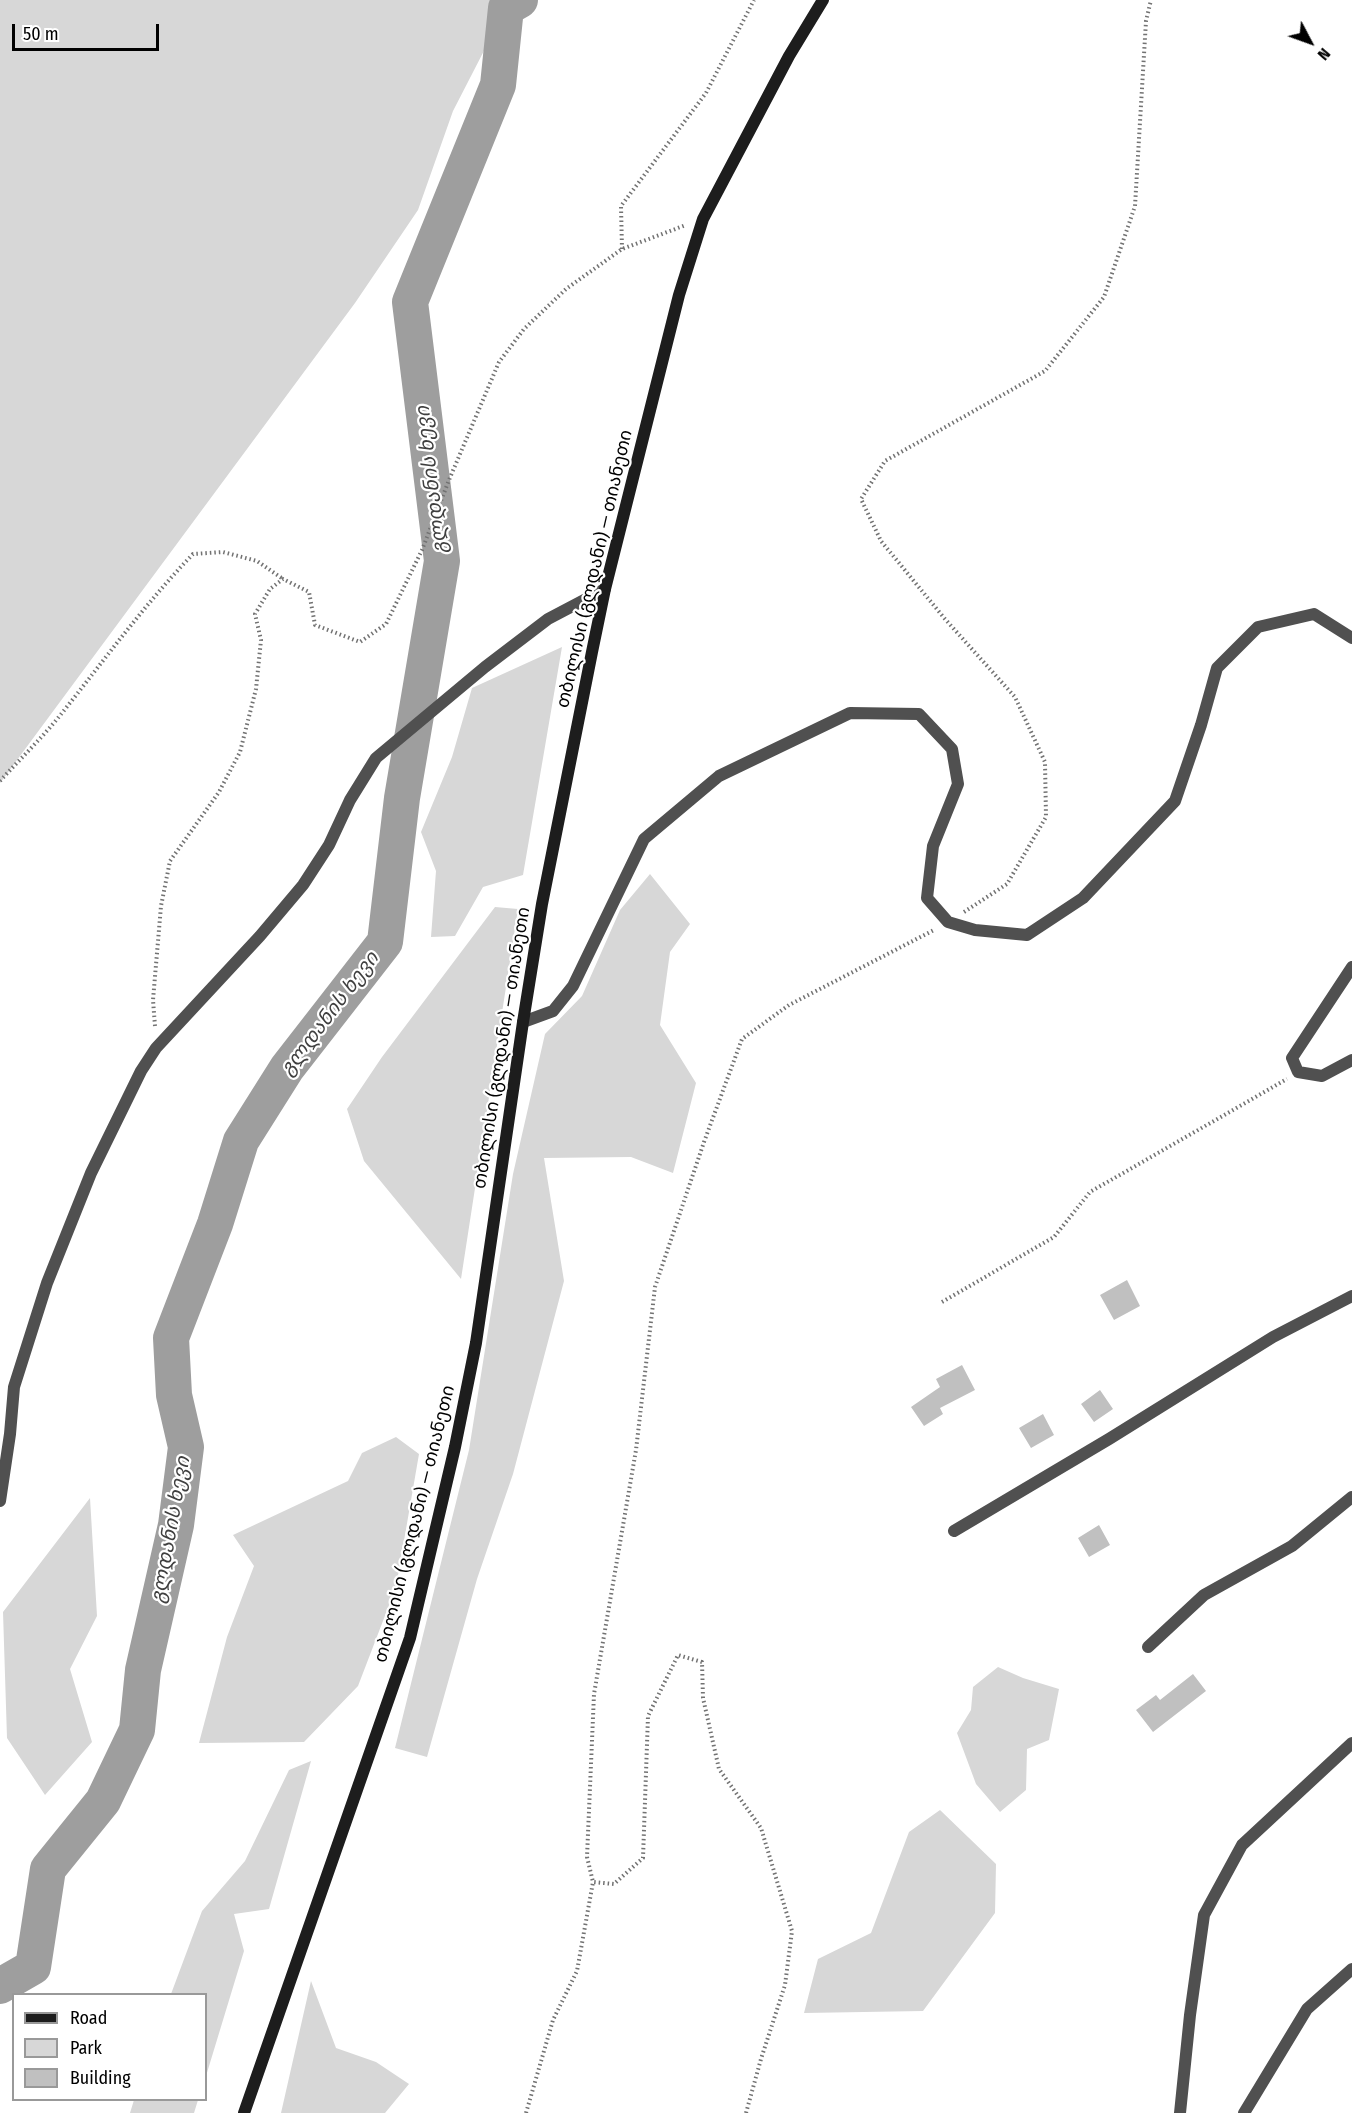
<!DOCTYPE html>
<html>
<head>
<meta charset="utf-8">
<style>
  body { margin:0 }
  #map { position:relative; width:1352px; height:2113px; overflow:hidden; background:#fff; font-family:"Fira Sans Condensed",sans-serif }
  canvas { display:block }
  .legend { position:absolute; left:12px; top:1993px; width:195px; height:108px; box-sizing:border-box; background:#fff; border:2px solid #999; margin:0; padding:8px 10px; list-style:none; font-size:18px; color:#000 }
  .legend li { display:flex; align-items:center; gap:12px; height:30px }
  .legend b { width:30px; border:2px solid #999 }
  .north { position:absolute; left:1280px; top:12px; width:60px; height:60px; -webkit-text-stroke:4px #fff; paint-order:stroke; rotate:131deg; font-size:16px; font-weight:700; line-height:24px; text-align:center; color:#000 }
  .north::after { content:''; display:block; margin:auto; width:21px; height:27px; background:#000; clip-path:polygon(50% 0,100% 100%,50% 72%,0 100%) }
  .scale { position:absolute; left:12px; top:24px; width:147px; height:27px; box-sizing:border-box; border:3px solid #000; border-top:0; padding-left:8px; font-size:18px; line-height:21px; white-space:nowrap; color:#000; -webkit-text-stroke:4px #fff; paint-order:stroke }
</style>
</head>
<body>
<div id="map">
<canvas width="1352" height="2113"></canvas>
<ul class="legend">
<li><b style="height:8px;background:#1d1d1d"></b>Road</li>
<li><b style="height:16px;background:#d7d7d7"></b>Park</li>
<li><b style="height:16px;background:#c0c0c0"></b>Building</li>
</ul>
<div class="north">N</div>
<div class="scale">50 m</div>
</div>
<script>
const ctx = document.querySelector('canvas').getContext('2d');
ctx.lineJoin = 'round';
function paint(path, color) {
  ctx.fillStyle = color;
  ctx.fill(path, 'evenodd');
}
function trace(path, color, width, dash) {
  ctx.strokeStyle = color;
  ctx.lineWidth = width;
  ctx.lineCap = dash ? 'butt' : 'round';
  ctx.setLineDash(dash || []);
  ctx.stroke(path);
}
function label(font, color, halo, rows, align = 'center') {
  ctx.font = font + ' "Fira Sans Condensed","Noto Sans Georgian",sans-serif';
  ctx.lineWidth = 4.5;
  ctx.setLineDash([]);
  ctx.textBaseline = 'middle';
  ctx.strokeStyle = halo;
  ctx.fillStyle = color;
  for (const [text, x, y, turn = 0] of rows) {
    ctx.save();
    ctx.translate(x, y);
    ctx.rotate((+turn || 0) * Math.PI / 180);
    ctx.textAlign = isNaN(turn) ? turn : align;
    if (halo) ctx.strokeText(text, 0, 0);
    ctx.fillText(text, 0, 0);
    ctx.restore();
  }
}
const green = new Path2D(`
  M0 0H516L506 8 453 111 418 210 355 303 0 783Z
  M562 647 523 875 483 887 455 936 431 937 436 871 421 832 452 757 472 688Z
  M650 874 690 924 670 952 660 1025 696 1083 673 1173 631 1157 544 1158 564 1281 513 1474 477 1579 427 1757 395 1748 469 1450 513 1174 545 1034 582 996 620 910Z
  M495 907 518 909 461 1279 364 1161 347 1109 382 1057Z
  M396 1437 419 1454 396 1587 358 1686 304 1742 199 1743 227 1637 254 1566 233 1535 348 1481 362 1453Z
  M90 1498 97 1616 70 1669 92 1742 45 1795 7 1738 3 1612Z
  M998 1667 1023 1678 1059 1689 1049 1740 1027 1749 1026 1790 1000 1812 976 1784 957 1733 971 1710 973 1687Z
  M311 1761 269 1909 234 1914 244 1951 206 2076V1994H171L202 1911 245 1861 289 1770Z
  M940 1810 996 1864 995 1913 923 2011 804 2013 818 1959 871 1933 909 1832Z
  M311 1981 336 2048 376 2062 409 2084 385 2113H281Z
  M134 2100H198L194 2113H130Z`);
const river = new Path2D(`
  M0 1986 33 1967 48 1869 103 1801 137 1730 143 1670 176 1525 186 1447 174 1395 171 1338 215 1224 241 1141 287 1068 385 942 402 798 442 561 410 302 498 85 506 8 520 0`);
const building = new Path2D(`
  M1127 1280 1140 1306 1114 1320 1100 1295Z
  M962 1365 975 1390 940 1408 943 1414 924 1426 911 1407 940 1387 936 1379Z
  M1100 1390 1113 1409 1094 1422 1081 1404Z
  M1043 1414 1054 1435 1031 1448 1019 1428Z
  M1099 1525 1110 1545 1089 1557 1078 1538Z
  M1193 1674 1206 1691 1153 1732 1136 1710 1156 1695 1160 1700Z`);
const path = new Path2D(`
  M622 249 621 206 706 93 754 0
  M0 781C21 758 43 737 62 713 105 659 145 604 193 554L223 552 257 561 283 579
  M964 912 1007 884 1046 817 1045 762 1015 697 945 619 881 541 861 499 885 461 1045 371 1104 297 1135 206 1146 21 1151 0
  M155 1026 153 1000 161 906 170 861 219 792 240 752 256 689 261 640 255 614 270 589 283 579 309 592 315 625 360 642 386 624 422 550 449 480 499 362 524 329 566 289 622 249 686 225
  M942 1302 1054 1237 1090 1192 1287 1079
  M526 2113 553 2020 577 1971 593 1882
  M746 2113 761 2059 785 1985 792 1931 761 1828 719 1769 703 1698 702 1662 678 1655 648 1716 643 1858 614 1884 593 1882 587 1857 594 1694 636 1450 655 1287 704 1142 742 1039 789 1005 934 930`);
const minor = new Path2D(`
  M1352 967 1292 1058 1298 1072 1322 1076 1352 1060
  M523 1022 553 1011 573 986 644 839 719 776 850 713 919 714 952 749 958 784 933 846 927 898 948 922 975 930 1027 935 1083 898 1175 801 1201 725 1217 668 1258 627 1314 614 1352 638
  M0 1501 10 1434 14 1387 47 1283 91 1173 141 1071 156 1048 260 936 303 885 329 845 350 800 376 758 485 667 548 619 605 589
  M954 1531 1109 1439 1273 1337 1352 1296
  M1148 1647 1204 1595 1292 1546 1352 1497
  M1180 2113 1190 2015 1204 1915 1242 1845 1352 1743
  M1244 2113 1307 2009 1352 1969`);
const secondary = new Path2D(`
  M244 2113 410 1638 455 1447 476 1343 523 1022 542 904 592 652 605 589 679 295 703 219 789 56 823 0`);
const streetNames = [
  ["თბილისი (გლდანი) — თიანეთი",595,569,-77],
  ["თბილისი (გლდანი) — თიანეთი",502,1048,-81],
  ["თბილისი (გლდანი) — თიანეთი",415,1524,-76]
];
const waterNames = [
  ["გლდანის ხევი",432,480,-97],
  ["გლდანის ხევი",330,1014,-53],
  ["გლდანის ხევი",171,1530,-80]
];
paint(green, '#d7d7d7');
trace(river, '#9e9e9e', 36);
paint(building, '#c0c0c0');
trace(path, '#727272', 4, [1.5, 3]);
trace(minor, '#505050', 12);
trace(secondary, '#1d1d1d', 12);
label('18px', '#000', '#fff', streetNames);
label('italic 20px', '#3f3f3f', '#fff', waterNames);
</script>
</body>
</html>
